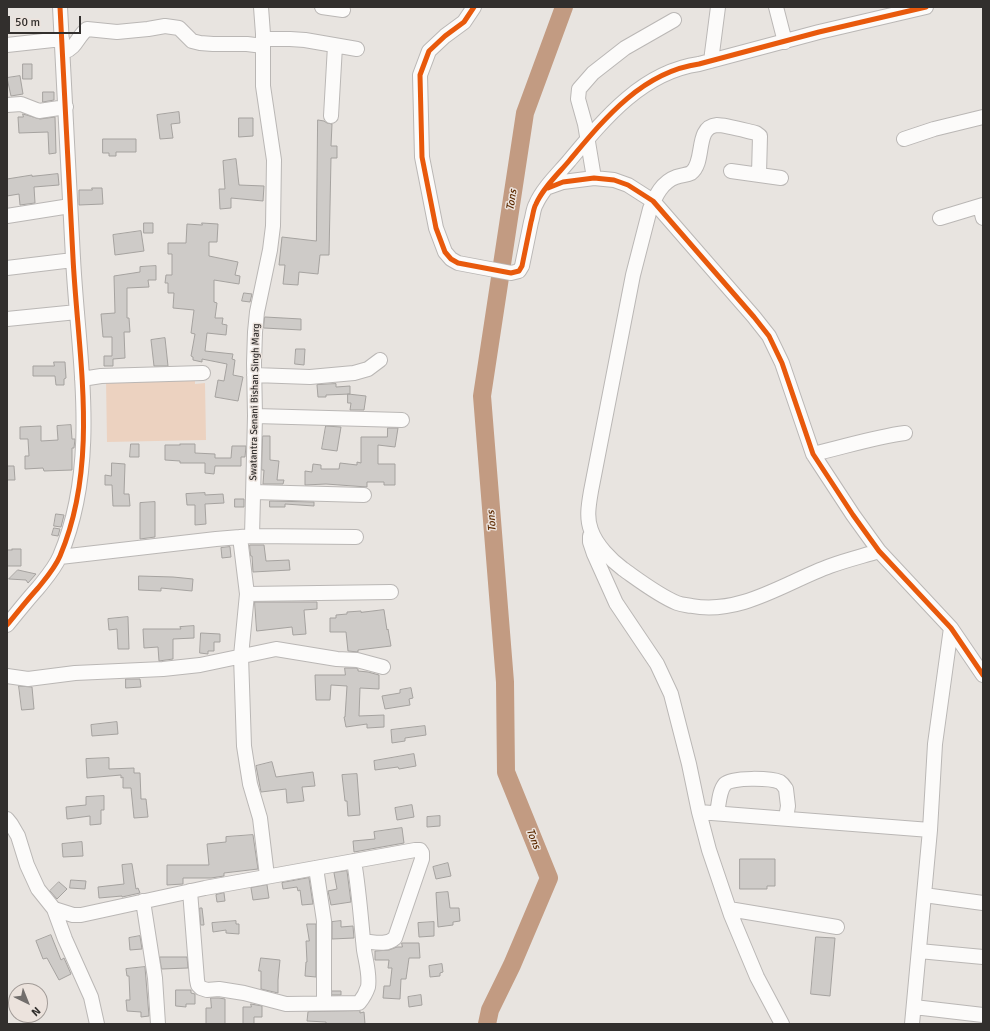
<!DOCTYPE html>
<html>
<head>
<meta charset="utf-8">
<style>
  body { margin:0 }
  #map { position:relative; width:990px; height:1031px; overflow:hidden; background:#e8e4e0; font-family:Signika,sans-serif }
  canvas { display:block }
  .frame { position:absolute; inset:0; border:8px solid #322f2d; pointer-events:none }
  .north { position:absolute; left:8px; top:983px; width:40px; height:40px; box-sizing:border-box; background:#ece3dd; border:1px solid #a29b97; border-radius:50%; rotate:137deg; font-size:11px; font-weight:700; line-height:16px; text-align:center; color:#322f2d }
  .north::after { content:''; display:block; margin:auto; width:14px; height:18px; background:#726e6c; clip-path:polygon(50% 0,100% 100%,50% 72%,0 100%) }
  .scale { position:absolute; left:8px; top:16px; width:73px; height:18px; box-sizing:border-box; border:2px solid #322f2d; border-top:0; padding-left:5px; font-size:12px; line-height:14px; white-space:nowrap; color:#322f2d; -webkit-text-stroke:3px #ece3dd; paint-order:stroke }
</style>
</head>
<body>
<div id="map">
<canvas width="990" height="1031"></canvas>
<div class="frame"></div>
<div class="north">N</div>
<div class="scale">50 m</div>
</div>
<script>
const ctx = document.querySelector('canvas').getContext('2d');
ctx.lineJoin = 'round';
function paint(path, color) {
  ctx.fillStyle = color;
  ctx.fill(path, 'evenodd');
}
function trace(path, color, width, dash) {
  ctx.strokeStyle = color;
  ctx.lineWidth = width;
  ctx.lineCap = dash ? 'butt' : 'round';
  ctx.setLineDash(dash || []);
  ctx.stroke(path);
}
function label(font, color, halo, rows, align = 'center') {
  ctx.font = font + ' Signika,sans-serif';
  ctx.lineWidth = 3;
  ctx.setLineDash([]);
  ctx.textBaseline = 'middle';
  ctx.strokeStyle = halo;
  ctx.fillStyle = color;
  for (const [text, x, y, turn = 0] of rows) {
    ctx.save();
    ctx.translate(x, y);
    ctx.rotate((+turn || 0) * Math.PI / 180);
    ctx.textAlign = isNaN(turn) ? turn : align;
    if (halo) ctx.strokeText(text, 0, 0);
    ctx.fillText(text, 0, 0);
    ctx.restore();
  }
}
const green = new Path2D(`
  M195 377V384L205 383 206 440 107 442 106 379Z`);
const river = new Path2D(`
  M487 1024 490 1010 512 965 549 878 506 772 505 682 482 396 525 113 564 7`);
const building = new Path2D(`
  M23 64H32V79H23Z
  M20 76 23 94 11 96 7 78Z
  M43 92H54V100L43 102Z
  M179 112 180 123 171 124 173 138 160 139 157 115Z
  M23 114 40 119 55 117 56 153 49 154 48 132 19 133 18 117H23Z
  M239 118H253V136L239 137Z
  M318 120 324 121 327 123 332 124 331 146H337V158H331L329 255H320L318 274 299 272 298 285 283 284 285 265H279L282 237 316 241Z
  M103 139H136V152H116V156H109V153H103Z
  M236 159 239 185 264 186 263 201 231 198V208L220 209 219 189H225L223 161Z
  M58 174 59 185 34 187 35 203 20 205 19 194 7 196V179L32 175V176Z
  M92 188H102L103 204 79 205V190H92Z
  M144 223H153V233H144Z
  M202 223 218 224 217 242H209V256L238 262 235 275 240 276 239 284 214 280V302L217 303 215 318H223L222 324 227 325 226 335 207 333 205 351 233 354 232 359 235 360 233 375 243 377 238 401 215 397 218 380 224 381 227 364 202 359V362L193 360V357L191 356 195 334 191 333 194 310 173 308 174 293H168V283H165L166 275H172V254H168V243H186L187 224 202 225Z
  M141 231 144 251 115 255 113 235Z
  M156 266V280H148L149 287 127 288V318H129L130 332H124L125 358 113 359V366H104V356H112V337H103L101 314 115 313 114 276 140 272V267Z
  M244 293 252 294 250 302 242 301Z
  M265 317 301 319V330L264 328Z
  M165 338 168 366H154L151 340Z
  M296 349H305L304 365 295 364Z
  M54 362H65L66 378 64 379V385H56L55 376H33V366H54Z
  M336 384V387L350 386V394L326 395V397H318L317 385Z
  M348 394 366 396 364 410H350L351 403H348Z
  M71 425 72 439H75L74 448H72V470L44 471 43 468 25 469V456H29L28 439H20V427L41 426V441L58 440 57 426Z
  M326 426 341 427 337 451 322 449Z
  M388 428H398L395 447 378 445V464H395V485H384V482H367V487L326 484 305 485V471L312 472 313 464 321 465V469H339L340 463 357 465V462L361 463V437H387Z
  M263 436H270V460L279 461 277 480H284L283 484H263L264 470H262Z
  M131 444H139V457H130Z
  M180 444H195V453L215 454V458H231L232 446H246L245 457H241V466H215L214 474 205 473V463H180V461L165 460V445H180Z
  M112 463 125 464 124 494H129L130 506H113L112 485H105V475L111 476Z
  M7 466H14L15 480H7Z
  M205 493V495L223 494 224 503 205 504 206 524 195 525V505H187L186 494Z
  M235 499H244V507H235Z
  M270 501 314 502V506L285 504V507H270Z
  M155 502V537L140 539V503Z
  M56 514 64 515 61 527 54 526Z
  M54 528 60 529 58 536 52 535Z
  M250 545H264L266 561 289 560 290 570 253 572 252 556H251Z
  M230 547 231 557 222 558 221 548Z
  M12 549H21V566H7V550H12Z
  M18 570 36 574 28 583 26 580 9 579Z
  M139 576 173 577 193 579 192 591 161 588V591L139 590Z
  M255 602H317V609L304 610 306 634 293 635 292 627 257 631Z
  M384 610 387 630 388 629 391 646 358 650V652L348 651 346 632H330V618H336V615L347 614V612L361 611V612Z
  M128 617 129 649H118L117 629 109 630 108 619Z
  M194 626V638L173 639V659L159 661 158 647 144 648 143 629H181L180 627Z
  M201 633 220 634V642H214V651H208V654L200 653Z
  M345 668H356L358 669V671L368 672 379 675V689L360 688 359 716 384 715V727L367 728V724L346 727 344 717H345L347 686 331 685 330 700H316L315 675H345Z
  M126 679H140L141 687 126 688Z
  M19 686 32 687 34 709 22 710Z
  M411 688 413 698 409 699 410 705 385 709 382 696 400 693V690Z
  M117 722 118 734 92 736 91 725Z
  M425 726 426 735 405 738V741L392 743 391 730Z
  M414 754 416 766 399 769 398 767 375 770 374 761Z
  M109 758V769L134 768V773H140L141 799H146L148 817 134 818 131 788H123V777L121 778V775L87 778 86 759Z
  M272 762 276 777 313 772 315 786 302 787 304 801 287 803 286 789 261 792 256 766Z
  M357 774 360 815 348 816 347 801H345L342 775Z
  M104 796V810H101V824L90 825V816L67 819 66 807 86 805V797Z
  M412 805 414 817 397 820 395 808Z
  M440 816V826L427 827V817Z
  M402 828 404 843 354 852 353 841 375 839 374 832Z
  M253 835 258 869 224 873V876L211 878H183V884L167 885V865H209L207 844 226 842V837Z
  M82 842 83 856 63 857 62 844Z
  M740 859H775V886H767V889H740Z
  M448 863 451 876 436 879 433 867Z
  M132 864 136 889 138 888 140 893 122 897V896L99 898 98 887 124 884 122 865Z
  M347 871 351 902 331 905 328 891 337 889 334 873Z
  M309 878 313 904 302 905 300 890 298 891 297 887 283 889 282 883Z
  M71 880 86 881 85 889 70 888Z
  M59 882 67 889 57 899 50 891Z
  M267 885 269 898 253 900 251 888Z
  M448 892 450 908H459L460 921 453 922V925L438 927 436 893Z
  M224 893 225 901 217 902 216 895Z
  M200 908H202L204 925H201Z
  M236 921V924H239V934L226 933V930L213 932 212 923Z
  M341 921V927L353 926 354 938 332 939V922Z
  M434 922V936L419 937 418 923Z
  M307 924H316V977L305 976 306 962H307L306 941H309Z
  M51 935 61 960 64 958 71 974 59 980 47 958 43 959 36 941Z
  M140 936 142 949 130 950 129 938Z
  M816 937 835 938 830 996 811 994Z
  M402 943H419L420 958H409L406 979H401L400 999 383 998 384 986H390L392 968H388L389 960H375V951L389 950 397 947H402Z
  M160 957H187L188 968 162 969Z
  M261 958 280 960 278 980V993L261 989V971H259Z
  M442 964 443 972 440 973V976L430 977 429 966Z
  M145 967 149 1016 141 1017V1012L127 1011 126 1000H130L129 976H127L126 969Z
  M176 990H191V993L195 994V1004H186V1007L176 1006Z
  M332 991H341V995H332Z
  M421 995 422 1005 409 1007 408 997Z
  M211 998H219L225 999V1024H206V1008H211Z
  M251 1004 262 1006V1017H254V1024H243V1007H251Z
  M360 1011V1013L364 1012 365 1024H326V1022L307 1021 308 1012Z`);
const minor = new Path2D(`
  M322 7 343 10
  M474 7 464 22 445 36 429 51 420 75 422 157 436 228 445 252 451 259 458 263 511 273 519 271 522 266C525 251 528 236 531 222 533 216 533 209 536 204 543 188 558 174 569 161 604 119 642 72 699 64L819 32 926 7
  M776 7 785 42
  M263 39H290L305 40 357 49
  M7 45 62 39
  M64 52C77 47 77 37 87 29L117 32 148 29 165 26 179 28 192 41 200 43 213 44H247L263 46
  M711 61 718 7
  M7 105 21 104 39 111 66 107
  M331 116 335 46
  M904 139 934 129 983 117
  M731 171 781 178
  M759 174 760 136 756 133C747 131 726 125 717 125 694 127 706 162 691 173 687 175 681 175 676 177 662 182 656 195 650 209L633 275 591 491C589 503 586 518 591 530 596 545 611 560 623 569 640 581 658 595 677 603 682 605 687 605 692 606 741 615 786 582 830 566 846 560 863 556 879 551
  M594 178 585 124 578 99 579 89 593 73 625 48 674 20
  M546 188 563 182 594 178 614 180 628 185 653 201 754 317 769 336 782 363 813 454 853 515 879 551 951 628 983 675
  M980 206 983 218
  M7 216 70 206
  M940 218 983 205
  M7 268 73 260
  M7 319 77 312
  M254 375 310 377 354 373 368 369 380 360
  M82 379 101 376 203 373
  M255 416 402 420
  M813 454C844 447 874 437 905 433
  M253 492 364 495
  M252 536 255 416 254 363 255 332 257 312 270 250 273 226 274 160 263 86V34L261 7
  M590 536V542L594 554 616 603 657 664 671 694 689 764 699 812 709 850 731 915 757 977 782 1024
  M240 537 247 594 241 656 244 746 250 784 260 818 267 876
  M60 557 216 539 252 536 356 537
  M247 594 391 592
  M7 625C17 613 27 600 38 588 46 578 55 568 60 556 100 462 78 356 73 258 68 174 65 90 60 7
  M7 676 28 679 75 673 163 669 200 665 276 649 337 659 357 660 383 667
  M699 812 930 830
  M717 813C719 804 719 791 725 784 732 777 771 778 780 782 783 784 784 786 786 789L788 806 786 818
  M7 819 11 824 18 836 27 865 38 889 54 909 73 915H81L205 888 415 850H420L422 853V859L395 938C386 946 374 942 363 941
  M316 868 324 921V1003
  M190 891 197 980 198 985 201 988 207 990 219 989 244 993 286 1004 359 1003C363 998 366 993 368 987 370 975 366 962 364 950 361 920 359 890 354 861
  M924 895 983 903
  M143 901 155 978 158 1024
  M54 909 65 939 91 997 97 1024
  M729 909 837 927
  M919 951 983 957
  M914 1007 983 1015
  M912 1024 930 830 935 744 951 628`);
const cycleway = new Path2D(`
  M474 7 464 22 445 36 429 51 420 75 422 157 436 228 445 252 451 259 458 263 511 273 519 271 522 266C525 251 528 236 531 222 533 216 533 209 536 204 543 188 558 174 569 161 604 119 642 72 699 64L819 32 926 7
  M548 188 563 182 594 178 614 180 628 185 653 201 754 317 769 336 782 363 813 454 853 515 879 551 951 628 983 675
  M7 625C17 613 27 600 38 588 46 578 55 568 60 556 100 462 78 356 73 258 68 174 65 90 60 7`);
const streetNames = [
  ["Swatantra Senani Bishan Singh Marg",255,402,-89]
];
const waterNames = [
  ["Tons",512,200,-81],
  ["Tons",492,521,-95],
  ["Tons",533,839,68]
];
paint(green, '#ecd2c0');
trace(river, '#c29b82', 18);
paint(building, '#cecbc8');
trace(building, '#a5a29f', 1);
trace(minor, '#bab7b5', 16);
trace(minor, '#fcfbfa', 14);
trace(cycleway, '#e8590c', 5);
label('10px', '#322f2d', '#ece3dd', streetNames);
label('italic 11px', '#5c2a00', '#ece3dd', waterNames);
</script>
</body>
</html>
